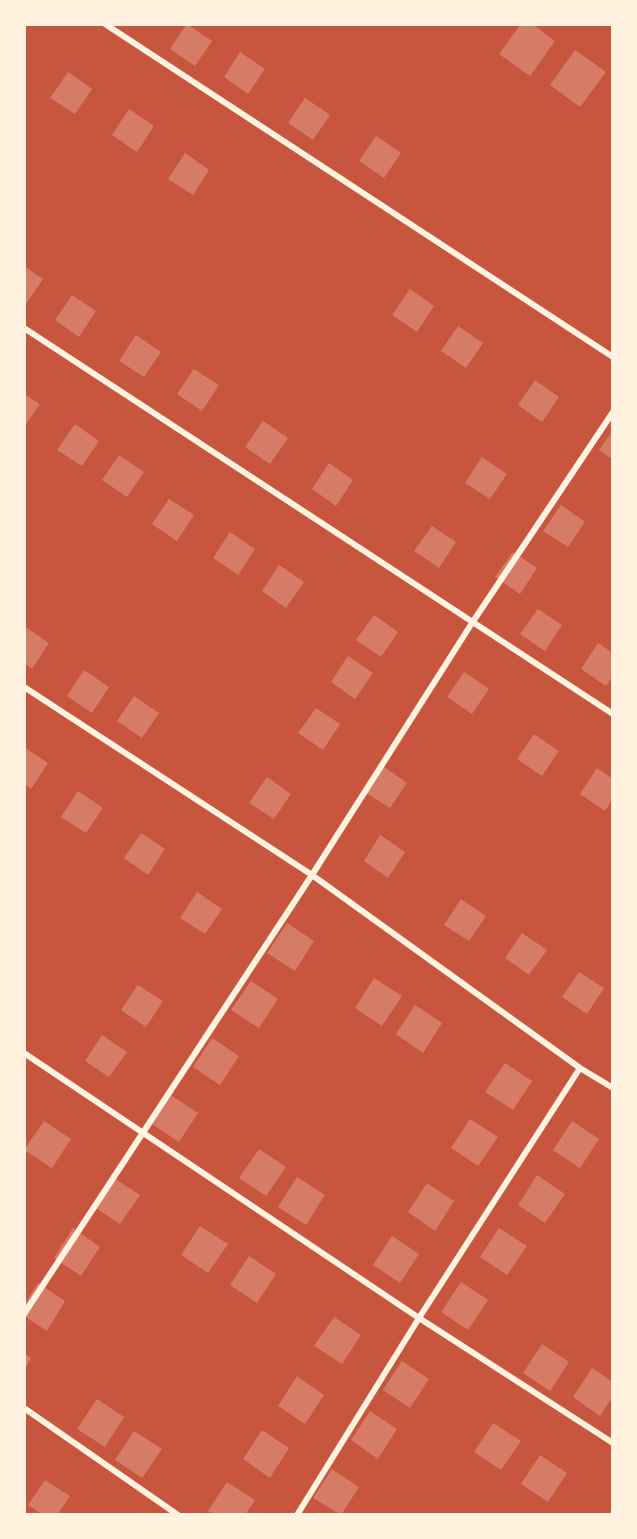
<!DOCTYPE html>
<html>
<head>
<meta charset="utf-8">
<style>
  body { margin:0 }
  #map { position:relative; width:637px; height:1539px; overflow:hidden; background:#c8553d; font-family:Helvetica,sans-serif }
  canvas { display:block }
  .frame { position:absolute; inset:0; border:26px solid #fff3e0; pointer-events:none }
</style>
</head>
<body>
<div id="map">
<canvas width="637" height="1539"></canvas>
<div class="frame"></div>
</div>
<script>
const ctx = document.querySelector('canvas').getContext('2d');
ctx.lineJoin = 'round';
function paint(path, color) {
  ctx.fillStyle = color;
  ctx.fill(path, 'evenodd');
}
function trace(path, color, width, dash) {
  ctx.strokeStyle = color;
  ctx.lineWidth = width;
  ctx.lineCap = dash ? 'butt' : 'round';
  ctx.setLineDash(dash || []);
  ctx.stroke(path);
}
const building = new Path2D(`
  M187 24 212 41 195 66 170 49Z
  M521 24H532L555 41 530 76 499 54Z
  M575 50 606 72 580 107 550 85Z
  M240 52 265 69 248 94 224 77Z
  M68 72 92 89 75 114 50 98Z
  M305 98 330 115 313 140 288 123Z
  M129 109 154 126 137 152 112 135Z
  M376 136 401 153 384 178 359 161Z
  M185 153 209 170 193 195 168 179Z
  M24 266 43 279 26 304 24 303Z
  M410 289 434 306 417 332 392 315Z
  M72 295 96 311 79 337 55 320Z
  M458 326 483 343 466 368 441 351Z
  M136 335 161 352 144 377 119 361Z
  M194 369 219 385 202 411 177 394Z
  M535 380 559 397 542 422 518 405Z
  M24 394 40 404 24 427Z
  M263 421 288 438 270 464 245 447Z
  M75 424 99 441 82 466 57 450Z
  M613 430V460L599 450Z
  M119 455 144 472 127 497 102 480Z
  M482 457 507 474 490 499 465 483Z
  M329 463 353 480 336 506 312 489Z
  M169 499 194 515 177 541 152 524Z
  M561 505 585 522 568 547 543 531Z
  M432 526 456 542 439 568 414 551Z
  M230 532 255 549 238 575 213 558Z
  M513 552 537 568 520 594 495 577Z
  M279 565 304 582 286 608 262 591Z
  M538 609 562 625 545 651 520 634Z
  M374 615 398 632 381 657 356 640Z
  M24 626 49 643 32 669 24 663Z
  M598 643 613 653V675L606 686 581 669Z
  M348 656 373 673 355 699 331 682Z
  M84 670 109 687 92 713 67 696Z
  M464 672 489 689 472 714 447 697Z
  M134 696 159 713 142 738 117 721Z
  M316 708 340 724 323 750 298 733Z
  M534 734 559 751 542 776 517 759Z
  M24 747 48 763 31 789 24 784Z
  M383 766 407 783 390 808 365 792Z
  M597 768 613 779V798L605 811 580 794Z
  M267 777 291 794 274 819 249 803Z
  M78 791 103 808 86 833 61 817Z
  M141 833 165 849 148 875 124 858Z
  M380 835 405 852 388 878 364 861Z
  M197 892 222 909 205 934 180 918Z
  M461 899 486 916 469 941 444 925Z
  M287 923 314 941 295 971 267 953Z
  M522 933 547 950 529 975 505 958Z
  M579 972 604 988 587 1014 562 997Z
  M374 978 402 996 382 1026 355 1008Z
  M251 981 278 999 259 1028 231 1010Z
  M138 985 163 1001 146 1027 121 1010Z
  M415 1005 442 1023 423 1053 396 1034Z
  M102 1035 127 1052 109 1077 85 1061Z
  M212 1038 239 1056 220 1085 193 1067Z
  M505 1063 532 1081 513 1110 485 1092Z
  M171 1095 198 1113 179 1142 152 1124Z
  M470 1119 498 1137 478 1166 451 1148Z
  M44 1121 71 1139 52 1168 24 1150Z
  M572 1121 599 1139 580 1168 553 1150Z
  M259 1149 286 1167 266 1196 239 1178Z
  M537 1175 565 1194 545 1223 518 1205Z
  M112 1177 140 1195 120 1224 93 1206Z
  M297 1177 325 1195 306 1225 278 1207Z
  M427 1183 454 1201 435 1231 408 1212Z
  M200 1226 228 1244 208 1273 181 1255Z
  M73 1228 100 1247 81 1276 54 1258Z
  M499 1228 527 1246 507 1275 480 1257Z
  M392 1236 419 1254 400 1283 373 1265Z
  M249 1256 276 1274 257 1303 230 1285Z
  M461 1282 488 1300 468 1330 441 1312Z
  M38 1283 65 1301 47 1331 24 1316V1305Z
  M334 1317 361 1335 342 1364 314 1346Z
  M542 1344 569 1362 550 1391 523 1373Z
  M24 1353 31 1358 24 1370Z
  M402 1361 429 1379 410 1408 383 1390Z
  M592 1368 613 1382V1396L600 1416 573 1397Z
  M297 1376 324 1395 305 1424 278 1406Z
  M97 1399 124 1417 105 1447 77 1429Z
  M370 1411 397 1429 378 1459 351 1440Z
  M493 1423 521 1441 501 1470 474 1452Z
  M262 1430 289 1448 270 1478 243 1459Z
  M134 1431 162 1449 142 1478 115 1460Z
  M540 1455 567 1473 548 1502 521 1484Z
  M332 1469 359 1487 341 1515 313 1498Z
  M45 1480 70 1496 57 1515H43L28 1505Z
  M227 1482 255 1500 245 1515H214L208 1511Z`);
const minor = new Path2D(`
  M105 24 613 357
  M24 328 613 714
  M24 687 312 875 580 1068 613 1088
  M24 1053 419 1318 613 1443
  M24 1314 312 875 472 623 613 412
  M24 1408 178 1515
  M297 1515 419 1318 580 1068`);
paint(building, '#d67c66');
trace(minor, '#fff3e0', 6);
</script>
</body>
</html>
